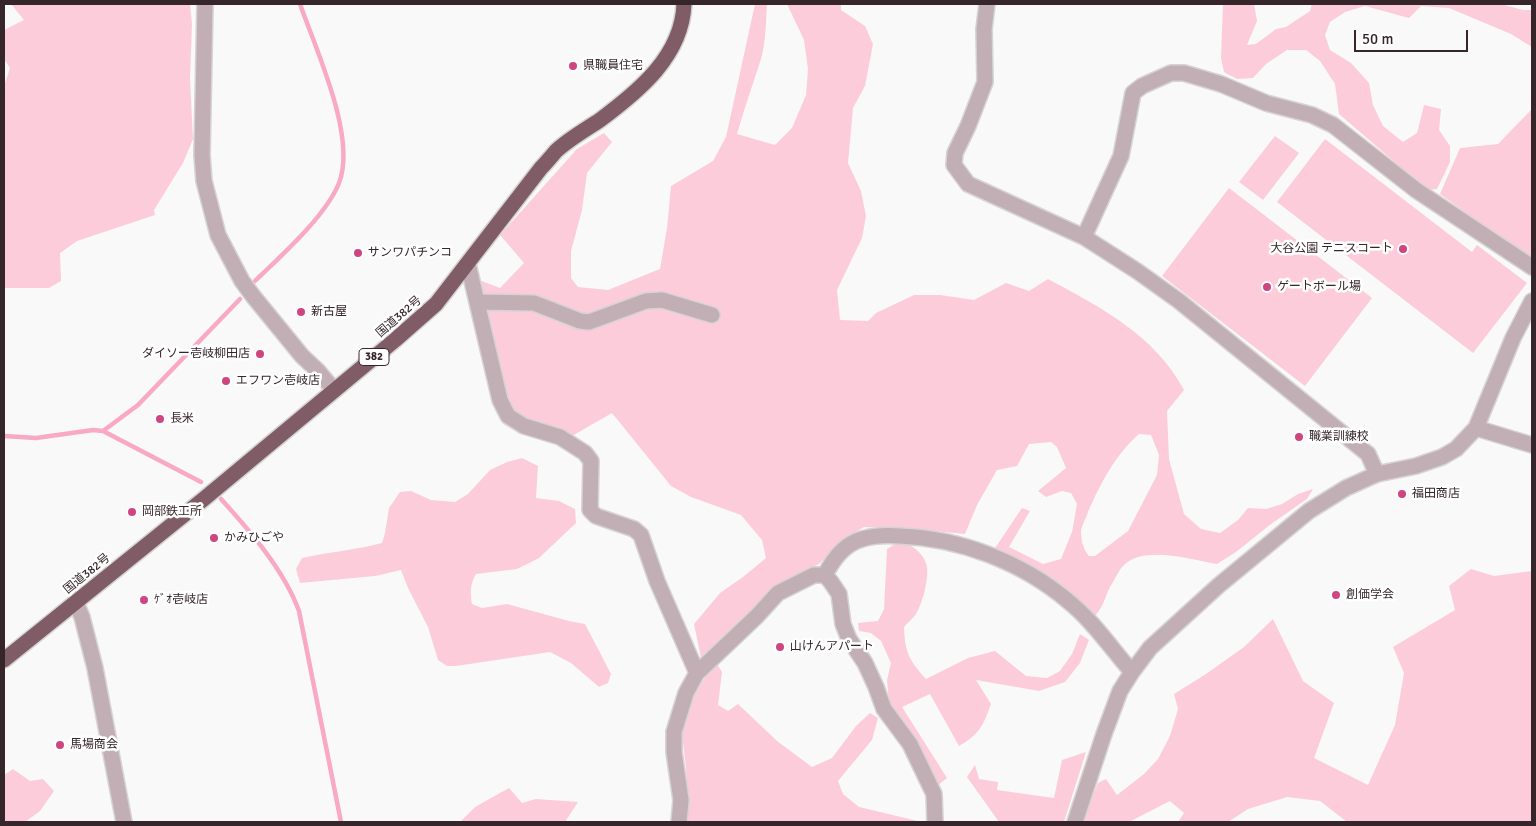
<!DOCTYPE html>
<html>
<head>
<meta charset="utf-8">
<style>
  body { margin:0 }
  #map { position:relative; width:1536px; height:826px; overflow:hidden; background:#f9f9f9; font-family:Signika,sans-serif }
  canvas { display:block }
  .frame { position:absolute; inset:0; border:5px solid #36262b; pointer-events:none }
  .scale { position:absolute; left:1354px; top:30px; width:114px; height:22px; box-sizing:border-box; border:2px solid #36262b; border-top:0; padding-left:6px; font-size:15px; line-height:18px; white-space:nowrap; color:#36262b; -webkit-text-stroke:4px #fff; paint-order:stroke }
</style>
</head>
<body>
<div id="map">
<canvas width="1536" height="826"></canvas>
<div class="frame"></div>
<div class="scale">50 m</div>
</div>
<script>
const ctx = document.querySelector('canvas').getContext('2d');
ctx.lineJoin = 'round';
function paint(path, color) {
  ctx.fillStyle = color;
  ctx.fill(path, 'evenodd');
}
function trace(path, color, width, dash) {
  ctx.strokeStyle = color;
  ctx.lineWidth = width;
  ctx.lineCap = dash ? 'butt' : 'round';
  ctx.setLineDash(dash || []);
  ctx.stroke(path);
}
function label(font, color, halo, rows, align = 'center') {
  ctx.font = font + ' Signika,"Noto Sans JP",sans-serif';
  ctx.lineWidth = 5;
  ctx.setLineDash([]);
  ctx.textBaseline = 'middle';
  ctx.strokeStyle = halo;
  ctx.fillStyle = color;
  for (const [text, x, y, turn = 0] of rows) {
    ctx.save();
    ctx.translate(x, y);
    ctx.rotate((+turn || 0) * Math.PI / 180);
    ctx.textAlign = isNaN(turn) ? turn : align;
    if (halo) ctx.strokeText(text, 0, 0);
    ctx.fillText(text, 0, 0);
    ctx.restore();
  }
}
const green = new Path2D(`
  M11 4H190L192 24 190 79 193 139 183 163 154 210 155 215 77 241 60 253 61 281 49 288H4V86L10 68 4 59V30L24 20Z
  M755 4H767C766 21 766 41 761 59 753 84 744 109 737 134L775 145 792 128 806 95 808 69 804 40 787 4H841V10L865 26 873 44 865 86 853 108 848 163 861 191 866 216 862 238 837 290 840 320 868 321 876 313 914 295H940L974 300 1006 283 1029 291 1048 279C1100 307 1155 335 1184 390L1167 411 1169 459 1184 514 1201 529 1220 533 1238 520 1248 508 1266 509 1282 504 1298 494 1313 489 1307 499 1271 524 1236 552 1217 564C1192 560 1143 544 1123 566 1119 570 1116 577 1113 582 1105 594 1105 605 1095 616L1046 574 995 548 1022 508 1030 511 1009 547 1043 564 1061 559 1072 532 1077 504 1071 493 1062 491 1046 497 1038 491 1066 468 1057 447 1051 442 1029 444 1017 466 997 470 977 505 965 534 903 528 864 527 841 541 819 564 785 580 763 598 701 658 694 624 720 593 743 577 766 558 762 540 741 515 691 497 671 486 612 413 572 436 513 416 506 401 479 280 500 288 524 263 500 235 577 149 604 133 612 142 587 173 582 210 571 251V278L578 287 608 290 660 269 667 228 671 186 713 161 726 137ZM1139 434 1151 435 1159 455 1157 475 1128 531 1095 556H1089C1083 549 1081 540 1081 531 1082 525 1086 518 1088 512 1101 483 1115 455 1139 434Z
  M1223 4H1254L1257 21 1247 45 1256 44 1276 29 1286 27 1310 11 1312 4H1501L1523 10H1532V47L1511 34 1449 8 1421 6 1409 18 1365 6 1345 12 1330 22 1325 35 1330 50 1351 63 1369 83 1373 105 1383 126 1403 142 1417 133 1424 105 1441 109 1439 130 1450 146V162L1437 189 1427 190 1339 114 1335 84 1320 61 1306 50H1287L1266 64 1253 78 1237 79 1224 72 1221 58Z
  M1532 109V260L1440 194 1460 148 1498 144Z
  M1275 136 1299 153 1263 200 1239 182Z
  M1325 139 1472 252 1477 245 1527 283 1473 353 1277 202Z
  M1229 188 1372 298 1305 386 1162 276Z
  M522 458 538 466 536 498 559 501 575 509 576 523 539 558 517 569 476 574C470 584 470 593 472 604L482 608 507 604 569 621 585 624 611 674 608 683 599 687 571 663 550 652 456 666H447L438 660 428 627 408 588 401 570 375 576 300 583 296 569 302 558C329 552 355 550 382 543L385 533 389 508 400 492 411 491 431 500 455 502 468 494 490 470 507 462Z
  M900 541C911 544 922 552 926 563 930 575 923 602 917 612 914 618 908 622 904 627 905 653 909 660 926 679L968 658 995 651 1026 676 1047 678 1060 671 1072 654 1080 634 1089 640 1080 663 1065 682 1039 691 976 680 991 704C983 726 980 734 959 746L930 694 902 707 947 778 937 786 889 703 887 680 891 663 881 641 871 633 859 631 858 623 878 621 884 609 887 549Z
  M1471 569 1494 576 1532 571V822H1347L1320 801 1287 797 1248 809 1228 822H1178L1184 813 1170 801 1129 822H1082L1098 783 1106 779 1117 795 1144 774 1158 759 1170 736 1178 709 1174 694 1206 674 1244 647 1273 619 1303 681 1334 703 1314 758 1368 785 1395 725 1404 673 1393 647 1455 610 1449 586Z
  M715 661 722 672 718 705 728 711 738 704 777 741 812 767 832 758 856 726 870 713 878 718 872 740 838 781 843 794 859 807 922 822H688L686 768 682 734 684 721 692 699Z
  M1086 752 1064 822H999L967 777 975 765 979 779 998 782 997 790 1054 798 1062 760Z
  M13 769 30 781 43 779 54 791 40 811 25 822H4V775Z
  M509 788 522 803 536 799 578 802 565 822H460L475 807Z`);
const stream = new Path2D(`
  M255 281C280 257 326 216 339 183 357 137 316 50 300 4
  M103 431 138 405 240 299
  M4 436 36 438 93 430 103 431 201 482
  M221 499C250 531 284 570 299 611L341 822`);
const minor = new Path2D(`
  M205 4 202 155 204 181 218 235 242 281 253 296 302 356 318 371 334 390
  M987 4 984 29 985 82 968 126 955 153 954 165 968 184 1084 237 1137 271 1179 301 1368 454 1377 474
  M1084 237 1121 156 1133 93 1142 86 1171 73H1184L1221 84 1266 103 1312 115 1333 125 1416 190 1532 267
  M468 264 500 400 508 416 524 426 560 437 585 453 591 461 590 510 596 516 634 529 641 535 657 581 697 673 686 693 674 732V752L681 800 679 822
  M477 302 534 303 580 321 589 322 646 301 662 300 712 315
  M1476 428 1532 445
  M825 575C833 559 844 544 862 539 875 535 887 535 900 536 959 538 1022 562 1068 601 1093 621 1111 648 1132 672
  M76 603 82 617 95 668 124 822
  M697 673 757 616 778 593 814 575H825L831 582 839 594 843 624 849 639 865 663 876 687 884 709 910 744 934 794 935 822
  M1075 822 1104 734 1120 691 1132 672 1150 648 1218 586 1309 511 1346 488 1377 474 1416 466 1442 457 1456 449 1476 428 1513 338 1532 301`);
const highway = new Path2D(`
  M4 660 205 498 395 340 436 304 541 168C546 163 551 157 556 151 569 139 585 130 600 120 639 91 682 56 684 4`);
const markers = [
  [573,66,5,"#ce457f"],
  [1403,249,5,"#ce457f"],
  [358,253,5,"#ce457f"],
  [1267,287,5,"#ce457f"],
  [301,312,5,"#ce457f"],
  [260,354,5,"#ce457f"],
  [226,381,5,"#ce457f"],
  [160,419,5,"#ce457f"],
  [1299,437,5,"#ce457f"],
  [1402,494,5,"#ce457f"],
  [132,512,5,"#ce457f"],
  [214,538,5,"#ce457f"],
  [1336,595,5,"#ce457f"],
  [144,600,5,"#ce457f"],
  [780,647,5,"#ce457f"],
  [60,745,5,"#ce457f"]
];
const shields = [
  [374,357,30]
];
const shieldNames = [
  ["382",374,357]
];
const poiNames = [
  ["県職員住宅",583,66],
  ["大谷公園 テニスコート",1393,249,"right"],
  ["サンワパチンコ",368,253],
  ["ゲートボール場",1277,287],
  ["新古屋",311,312],
  ["ダイソー壱岐柳田店",250,354,"right"],
  ["エフワン壱岐店",236,381],
  ["長米",170,419],
  ["職業訓練校",1309,437],
  ["福田商店",1412,494],
  ["岡部鉄工所",142,512],
  ["かみひごや",224,538],
  ["創価学会",1346,595],
  ["ｹﾞｵ壱岐店",154,600],
  ["山けんアパート",790,647],
  ["馬場商会",70,745]
];
const streetNames = [
  ["国道382号",399,317,-41],
  ["国道382号",87,574,-39]
];
paint(green, '#fdccdb');
trace(stream, '#f9a9c4', 4.5);
trace(minor, '#d6d3d4', 18);
trace(highway, '#d6d3d4', 18);
trace(minor, '#c2afb5', 15);
trace(highway, '#805c67', 15);
for (const [x, y, r, color] of markers) {
  const dot = new Path2D();
  dot.arc(x, y, r, 0, 2 * Math.PI);
  ctx.fillStyle = color;
  ctx.fill(dot);
  trace(dot, '#fff', 2);
}
for (const [x, y, w] of shields) {
  const box = new Path2D();
  box.roundRect(x - w / 2, y - 8.5, w, 17, 4);
  ctx.fillStyle = '#fff';
  ctx.fill(box);
  trace(box, '#36262b', 1);
}
label('bold 11px', '#36262b', null, shieldNames);
label('12px', '#36262b', '#fff', poiNames, 'left');
label('12px', '#36262b', '#fff', streetNames);
</script>
</body>
</html>
